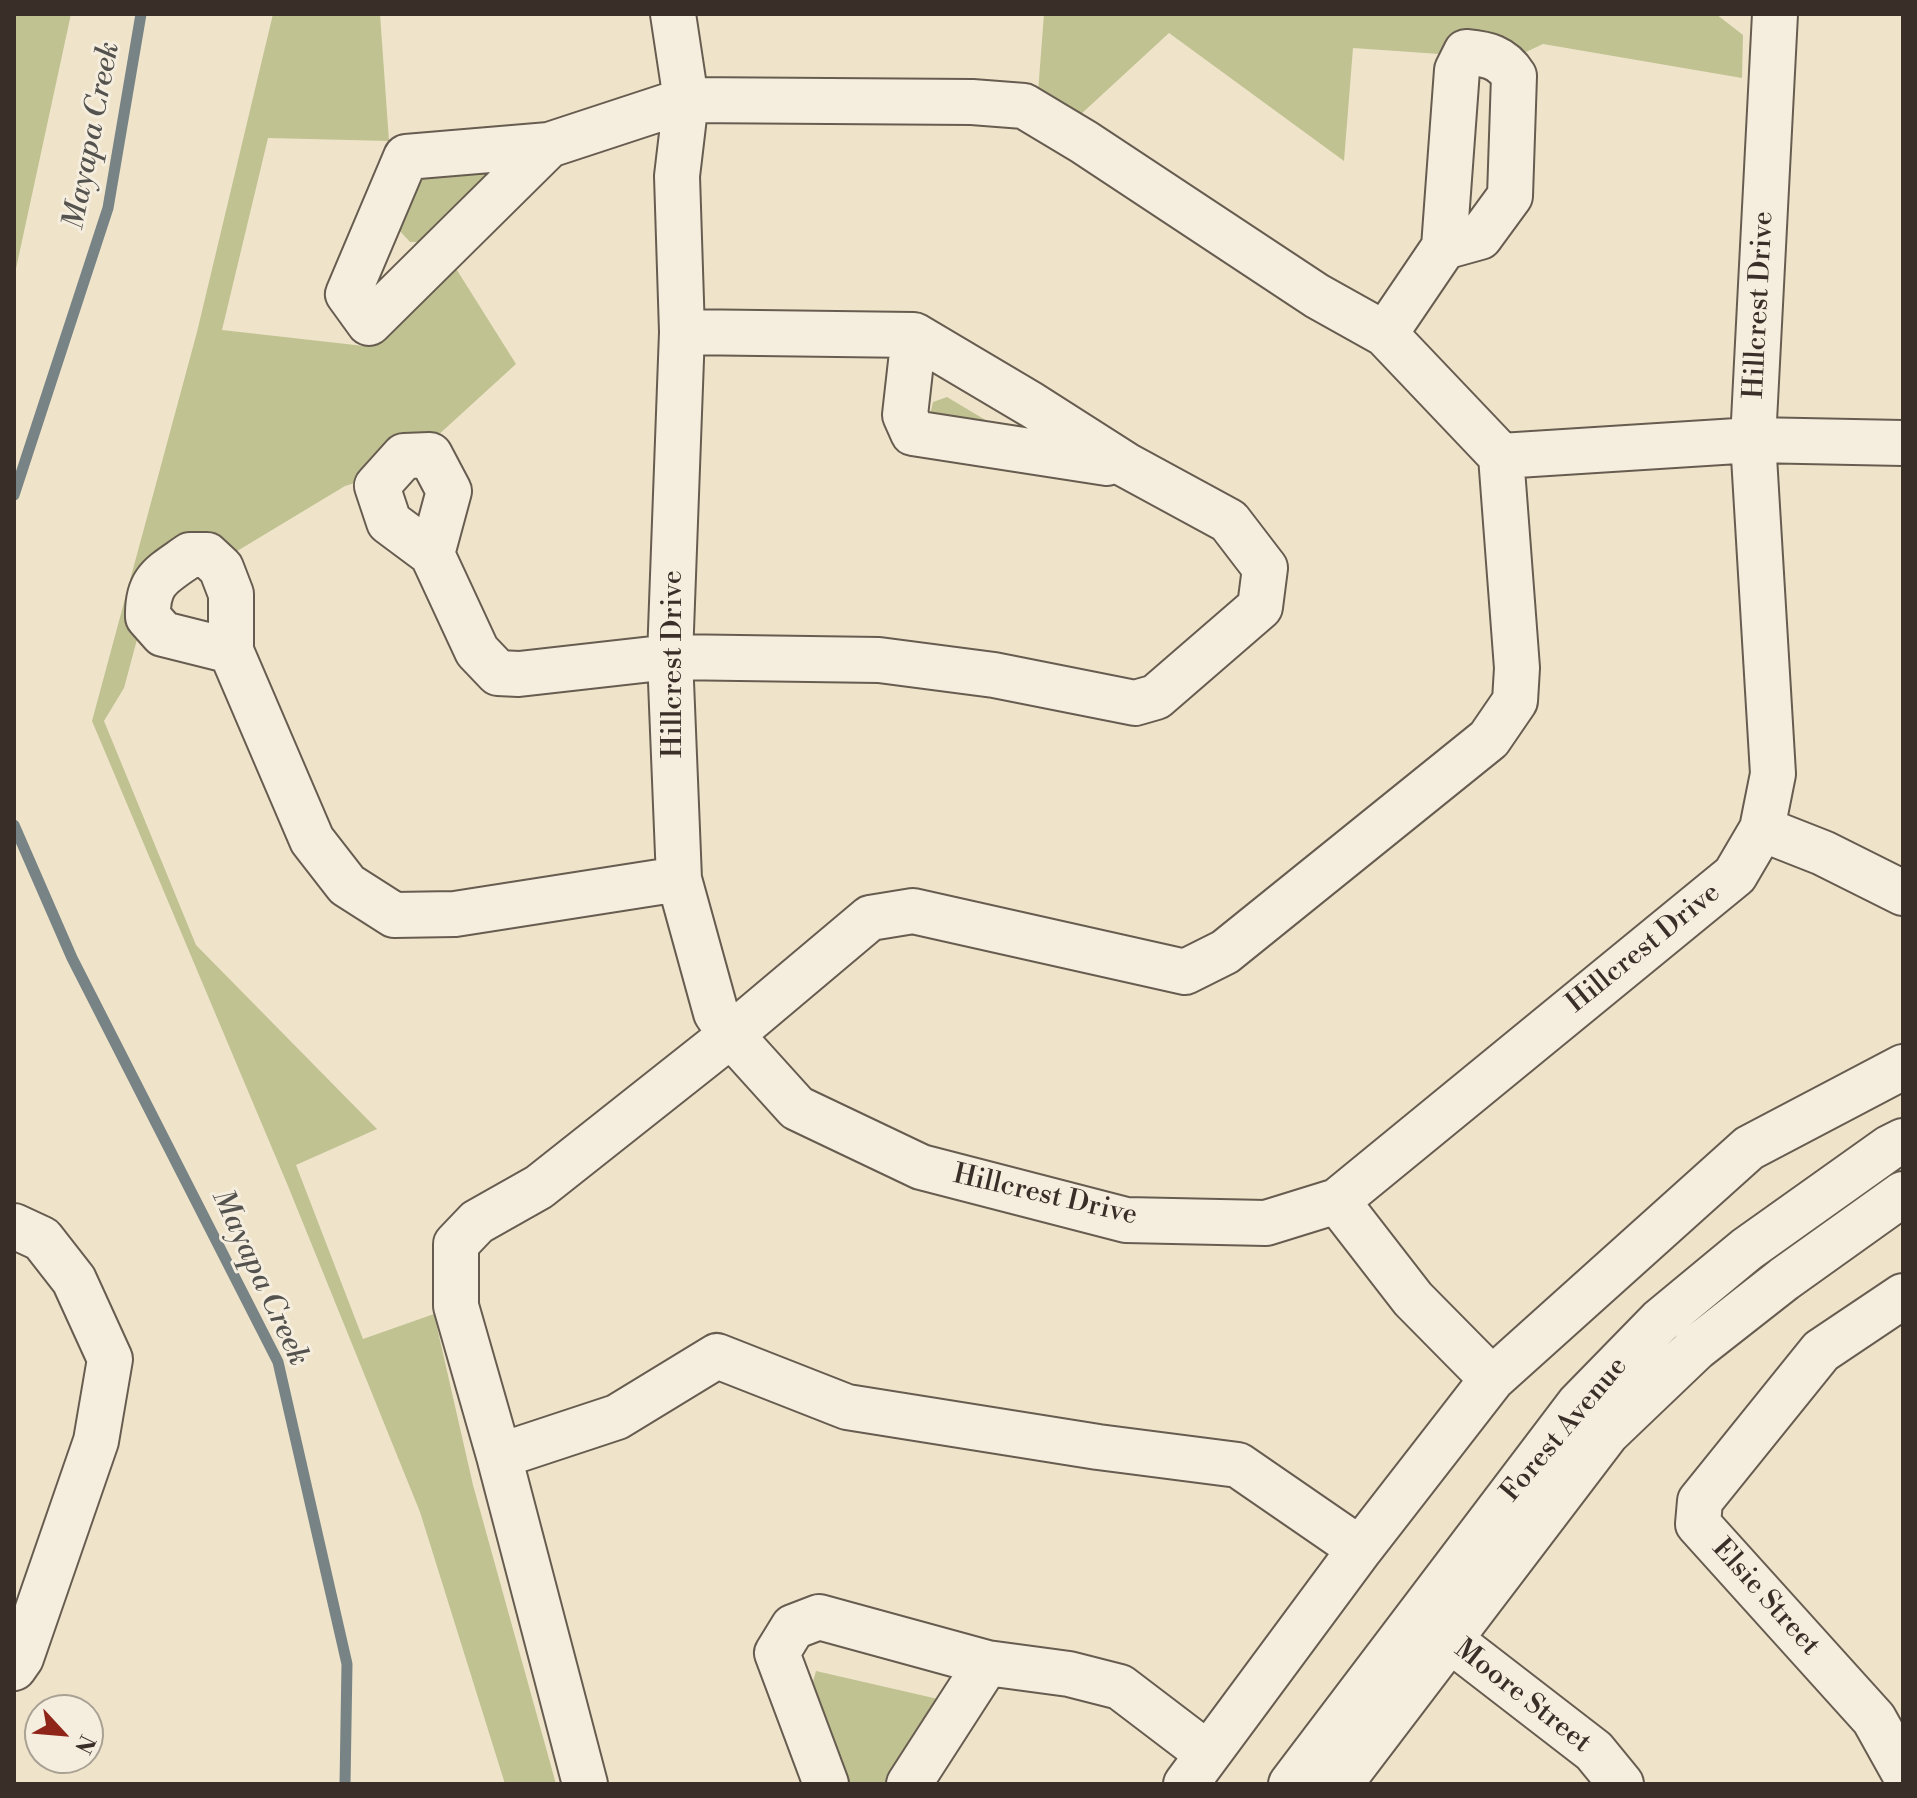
<!DOCTYPE html>
<html>
<head>
<meta charset="utf-8">
<style>
  body { margin:0 }
  #map { position:relative; width:1917px; height:1798px; overflow:hidden; background:#efe4ca; font-family:"Libre Bodoni",serif }
  canvas { display:block }
  .frame { position:absolute; inset:0; border:16px solid #3a2e28; pointer-events:none }
  .north { position:absolute; left:24px; top:1694px; width:80px; height:80px; box-sizing:border-box; background:#f5eddd; border:2px solid #aaa195; border-radius:50%; rotate:116deg; font-size:22px; font-weight:700; line-height:32px; text-align:center; color:#3a2e28 }
  .north::after { content:''; display:block; margin:auto; width:28px; height:36px; background:#8f2418; clip-path:polygon(50% 0,100% 100%,50% 72%,0 100%) }
</style>
</head>
<body>
<div id="map">
<canvas width="1917" height="1798"></canvas>
<div class="frame"></div>
<div class="north">N</div>
</div>
<script>
const ctx = document.querySelector('canvas').getContext('2d');
ctx.lineJoin = 'round';
function paint(path, color) {
  ctx.fillStyle = color;
  ctx.fill(path, 'evenodd');
}
function trace(path, color, width, dash) {
  ctx.strokeStyle = color;
  ctx.lineWidth = width;
  ctx.lineCap = dash ? 'butt' : 'round';
  ctx.setLineDash(dash || []);
  ctx.stroke(path);
}
function label(font, color, halo, rows, align = 'center') {
  ctx.font = font + ' "Libre Bodoni",serif';
  ctx.lineWidth = 6;
  ctx.setLineDash([]);
  ctx.textBaseline = 'middle';
  ctx.strokeStyle = halo;
  ctx.fillStyle = color;
  for (const [text, x, y, turn = 0] of rows) {
    ctx.save();
    ctx.translate(x, y);
    ctx.rotate((+turn || 0) * Math.PI / 180);
    ctx.textAlign = isNaN(turn) ? turn : align;
    if (halo) ctx.strokeText(text, 0, 0);
    ctx.fillText(text, 0, 0);
    ctx.restore();
  }
}
const green = new Path2D(`
  M14 14H71L14 278Z
  M273 14H380L389 141 268 138 222 330 364 346 455 267 516 364 401 469 345 486 146 606 124 688 104 721 196 945 377 1129 296 1165 363 1339 434 1314 473 1485 556 1784H505L420 1512 288 1186 92 721 197 332Z
  M1044 14H1716L1743 35 1742 78 1543 44 1511 59 1353 48 1344 161 1169 33 1067 127 1036 118Z
  M510 165 431 242H410L398 229 411 168Z
  M947 397 1034 449 928 424 933 402Z
  M816 1671 951 1702 894 1784H847L810 1692Z`);
const stream = new Path2D(`
  M14 495 108 208 141 14
  M14 825 72 958 278 1362 347 1664 345 1784`);
const minor = new Path2D(`
  M673 14 686 100 677 176 682 332 670 657 679 879 716 1013 731 1035 797 1108 921 1167 1126 1220 1266 1223 1337 1201 1735 875 1762 829 1773 774 1753 440 1775 14
  M549 145 369 323 348 294 406 157 549 145 686 100 972 102 1024 106 1084 142 1317 296 1385 334 1501 456 1753 440 1903 443
  M1385 334 1444 247 1457 70 1466 52C1487 54 1502 57 1514 76L1510 196 1480 237 1444 247
  M914 335 905 415 913 433 1107 463
  M432 554 449 491 430 455 404 456 377 486 389 522 432 554 477 651 498 673 519 674 670 657 879 660 994 675 1135 703 1156 697 1260 607 1265 568 1229 521 1126 465 1032 405 914 335 682 332
  M190 555H207L221 568 231 594V651L163 634 148 617C147 580 162 575 190 555Z
  M231 651 312 840 347 885 394 915 455 914 679 879
  M1762 829 1823 853 1903 893
  M1337 1201 1413 1299 1492 1379 1749 1148 1903 1067
  M14 1226 42 1239 74 1280 110 1359 96 1441 21 1658 14 1668
  M1903 1296 1821 1351 1700 1501 1698 1524 1874 1719 1903 1771
  M499 1456 617 1417 717 1356 847 1407 1098 1447 1238 1465 1360 1549
  M1427 1622 1594 1751 1621 1784
  M585 1784 499 1456 456 1306V1244L477 1222 539 1187 731 1035 870 918 913 911 1185 972 1225 952 1489 739 1515 701 1517 668 1501 456
  M826 1784 777 1653 793 1627 819 1617 987 1663 1069 1674 1120 1687 1208 1754
  M909 1784 987 1663
  M1186 1784 1360 1549 1492 1379
  M1291 1784 1579 1404 1660 1321 1747 1249 1889 1148 1903 1141
  M1340 1784 1607 1433 1696 1348 1784 1279 1903 1194`);
const streetNames = [
  ["Hillcrest Drive",1760,305,-87],
  ["Hillcrest Drive",674,664,-90],
  ["Hillcrest Drive",1644,949,-39],
  ["Hillcrest Drive",1045,1196,13],
  ["Forest Avenue",1565,1430,-50],
  ["Elsie Street",1765,1598,48],
  ["Moore Street",1522,1697,38]
];
const waterNames = [
  ["Mayapa Creek",93,136,-79],
  ["Mayapa Creek",259,1278,65]
];
paint(green, '#c0c292');
trace(stream, '#778384', 11);
trace(minor, '#675c50', 48);
trace(minor, '#f5eddd', 44);
label('28px', '#3a2e28', '#f5eddd', streetNames);
label('italic 30px', '#53524e', '#f5eddd', waterNames);
</script>
</body>
</html>
